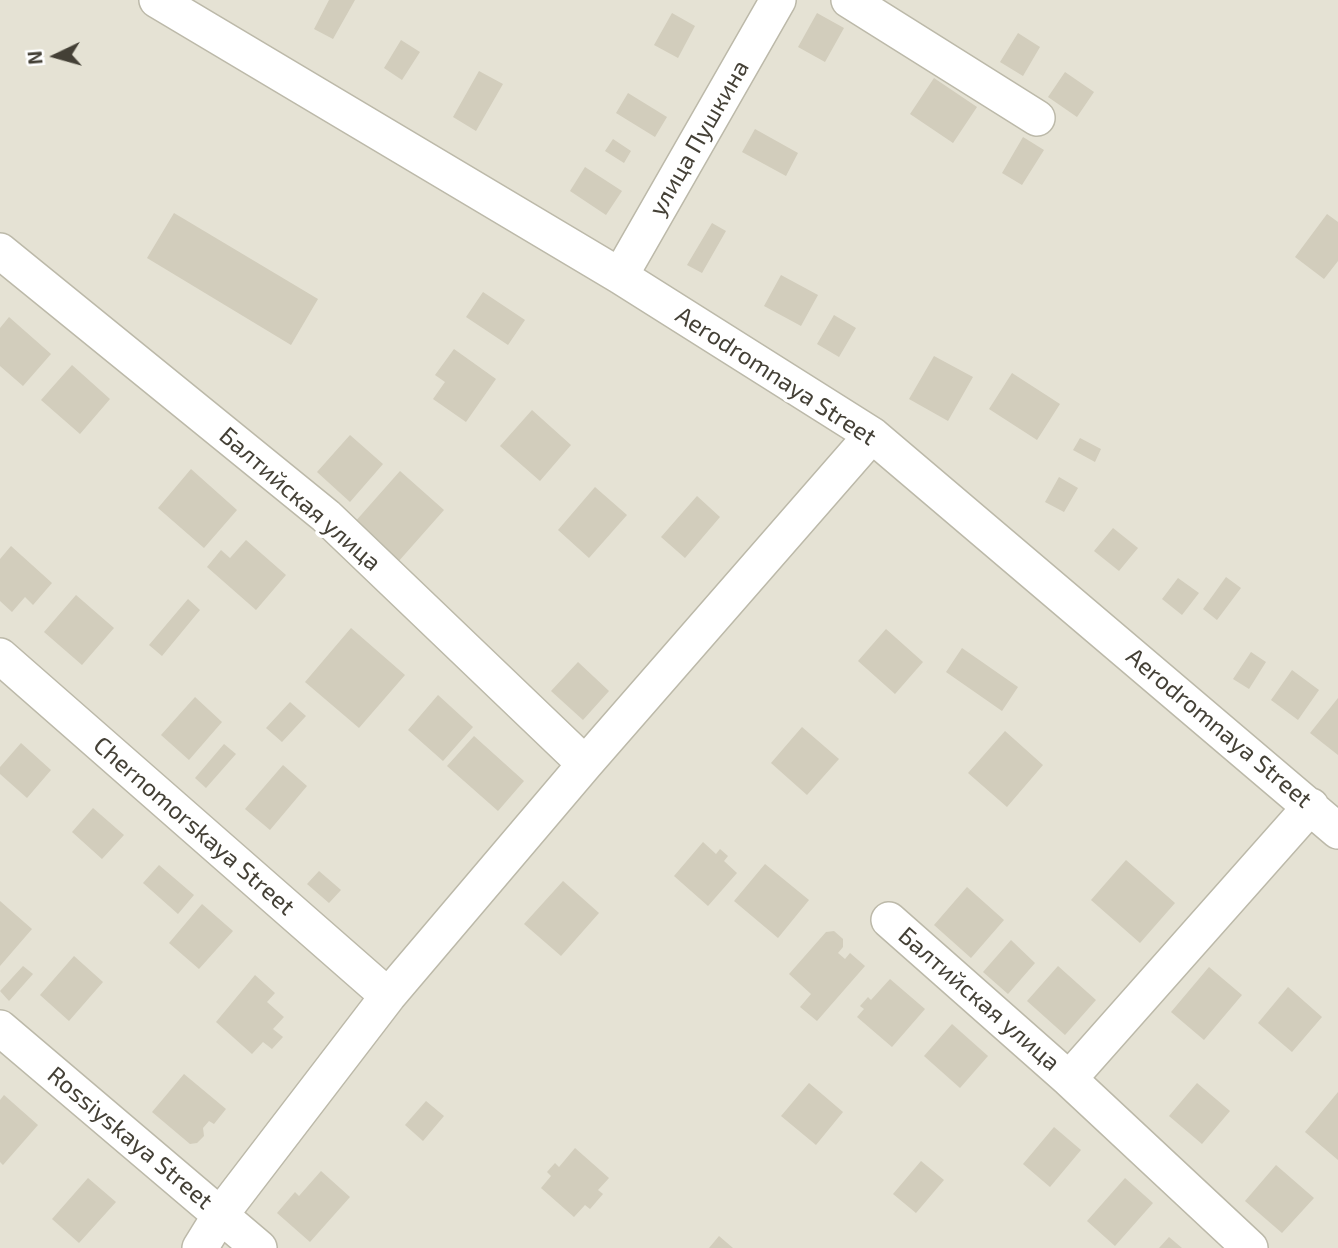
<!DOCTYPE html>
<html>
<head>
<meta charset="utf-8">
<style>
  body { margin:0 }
  #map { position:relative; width:1338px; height:1248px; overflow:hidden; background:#f1f0e6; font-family:"Exo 2",sans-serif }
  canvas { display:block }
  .north { position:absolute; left:21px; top:21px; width:70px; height:70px; -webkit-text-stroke:5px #fff; paint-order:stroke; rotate:265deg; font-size:19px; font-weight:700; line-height:28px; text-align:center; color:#444036 }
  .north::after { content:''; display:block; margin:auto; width:24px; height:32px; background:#444036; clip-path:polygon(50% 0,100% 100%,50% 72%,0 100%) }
</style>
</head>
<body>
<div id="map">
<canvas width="1338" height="1248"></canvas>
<div class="north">N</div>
</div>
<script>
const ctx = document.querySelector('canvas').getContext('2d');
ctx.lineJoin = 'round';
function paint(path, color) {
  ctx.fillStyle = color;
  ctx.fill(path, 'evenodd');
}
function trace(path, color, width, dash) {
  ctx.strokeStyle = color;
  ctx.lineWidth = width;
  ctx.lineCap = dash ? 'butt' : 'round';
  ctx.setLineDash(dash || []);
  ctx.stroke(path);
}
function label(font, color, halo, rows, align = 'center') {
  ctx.font = font + ' "Exo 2",sans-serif';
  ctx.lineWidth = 7;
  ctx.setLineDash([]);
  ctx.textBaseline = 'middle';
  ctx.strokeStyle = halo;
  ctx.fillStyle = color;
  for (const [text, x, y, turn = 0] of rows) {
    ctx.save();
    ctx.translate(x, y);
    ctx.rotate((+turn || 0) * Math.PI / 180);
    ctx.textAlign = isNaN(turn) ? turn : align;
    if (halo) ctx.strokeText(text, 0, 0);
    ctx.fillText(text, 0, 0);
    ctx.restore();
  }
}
const residential = new Path2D(`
  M0 0H1338V1248H0Z`);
const building = new Path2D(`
  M329 0H355L333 39 314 29Z
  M672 13 695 26 678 58 654 45Z
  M817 13 844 28 825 62 798 47Z
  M1018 33 1040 47 1023 76 1000 62Z
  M401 40 420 52 402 80 384 68Z
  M479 71 503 84 476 131 453 117Z
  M1065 72 1094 92 1077 117 1048 97Z
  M934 78 977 107 953 143 910 114Z
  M628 93 667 117 655 137 616 113Z
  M755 129 798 153 786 176 742 152Z
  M1023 137 1044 150 1022 185 1002 173Z
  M613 139 631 151 624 163 605 151Z
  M585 167 622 191 606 215 570 191Z
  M174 213 318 299 291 345 147 258Z
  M1327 214 1338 222V261L1324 279 1295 257Z
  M712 223 726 231 702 273 687 265Z
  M781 275 818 295 801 326 764 306Z
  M483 292 525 320 508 345 466 317Z
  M834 315 856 328 839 357 817 344Z
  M9 317 51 354 23 386 0 366V328Z
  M454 349 496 379 466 422 433 399 445 382 435 375Z
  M934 356 973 377 948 421 909 399Z
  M72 365 110 399 80 434 41 400Z
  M1012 373 1060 404 1037 440 989 409Z
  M532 410 571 445 540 481 500 446Z
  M350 435 383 464 350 502 317 472Z
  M1080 438 1101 449 1095 462 1073 450Z
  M191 469 237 510 204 548 158 508Z
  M400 471 444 510 398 562 354 523Z
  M1059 477 1078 488 1064 512 1045 502Z
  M595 487 627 515 589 558 558 530Z
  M697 496 720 517 685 558 661 537Z
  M1113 528 1138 548 1119 571 1094 551Z
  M246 540 286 575 256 610 207 567 221 550 230 558Z
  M11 546 52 583 33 605 25 597 12 612 0 601V559Z
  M1226 577 1241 588 1217 620 1203 609Z
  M1178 578 1199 593 1182 615 1162 599Z
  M76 595 114 628 82 665 44 632Z
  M188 599 200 610 162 656 149 645Z
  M351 628 405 675 359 728 305 682Z
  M886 629 923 662 895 694 858 661Z
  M962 648 1018 687 1002 711 946 672Z
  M1251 652 1266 662 1249 689 1233 679Z
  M578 662 609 691 583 720 551 691Z
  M1292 670 1319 690 1298 720 1271 700Z
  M438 695 473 727 443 761 408 730Z
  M195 697 222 722 189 760 161 735Z
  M1338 698V755L1310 733Z
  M290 702 306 716 282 742 266 728Z
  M802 727 839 759 807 795 771 763Z
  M1005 731 1043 765 1007 807 968 773Z
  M474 736 524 781 498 811 447 766Z
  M21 743 51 770 27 798 0 774V767Z
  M224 744 236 754 206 788 195 778Z
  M283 765 307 786 270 830 245 809Z
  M93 808 124 835 102 859 72 832Z
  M703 842 716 854 720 849 728 856 724 861 737 873 708 906 674 876Z
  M1126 860 1175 903 1140 943 1091 900Z
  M765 864 809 900 778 938 734 901Z
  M159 865 194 895 178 914 143 883Z
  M319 871 341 890 329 903 307 884Z
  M563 881 599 913 561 956 524 924Z
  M967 887 1004 920 971 958 934 925Z
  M0 901 32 929 0 966Z
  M202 904 233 931 199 969 169 943Z
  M834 931 843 939V947L838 953 845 959 850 953 865 966 817 1021 800 1007 811 994 789 974 826 932Z
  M1011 940 1035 963 1008 994 983 972Z
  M74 956 103 982 69 1021 40 995Z
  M23 966 33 974 9 1001 0 991Z
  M1058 966 1096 1000 1065 1035 1027 1001Z
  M1209 967 1242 995 1204 1040 1171 1012Z
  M255 975 275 993 267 1002 284 1017 273 1029 283 1037 272 1049 263 1042 252 1054 216 1022Z
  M890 979 925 1009 892 1047 857 1017 864 1009 860 1006 868 997 871 1000Z
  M1288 987 1322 1017 1292 1052 1258 1023Z
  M952 1024 988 1056 960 1088 924 1056Z
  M184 1074 226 1109 214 1124 209 1121 203 1128 204 1136 197 1143 190 1144 152 1112Z
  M809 1083 843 1112 816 1145 781 1116Z
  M1197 1083 1230 1111 1202 1144 1169 1116Z
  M1338 1092V1160L1305 1132Z
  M4 1095 38 1125 3 1165 0 1162V1100Z
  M426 1101 444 1116 423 1141 405 1125Z
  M1054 1127 1081 1150 1050 1187 1023 1164Z
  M575 1148 609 1178 598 1190 603 1194 590 1209 585 1205 574 1217 541 1188 551 1176 547 1172 555 1163 559 1167Z
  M921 1161 944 1180 916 1213 893 1194Z
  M1276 1165 1314 1198 1282 1233 1245 1201Z
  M321 1171 350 1197 310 1242 277 1213 295 1192 299 1196Z
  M88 1178 116 1202 79 1243 52 1219Z
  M1125 1178 1153 1203 1115 1246 1087 1221Z
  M719 1236 733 1248H709Z
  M1169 1237 1182 1248H1159Z`);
const minor = new Path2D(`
  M157 0 620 276 872 435 1338 831
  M849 0 1037 118
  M0 251 326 516 585 764
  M620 276 778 0
  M0 656 388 996
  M889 920 1069 1079 1250 1248
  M0 1028 259 1248
  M1069 1079 1311 806
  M200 1248 221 1214 388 996 585 764 872 435`);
const streetNames = [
  ["улица Пушкина",699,138,-60],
  ["Aerodromnaya Street",776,376,33],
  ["Балтийская улица",300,499,41],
  ["Aerodromnaya Street",1219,728,40],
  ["Chernomorskaya Street",194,826,41],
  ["Балтийская улица",979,999,41],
  ["Rossiyskaya Street",130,1138,40]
];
paint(residential, '#e5e2d4');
paint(building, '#d2cdbc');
trace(minor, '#bcb9a9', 38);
trace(minor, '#fff', 35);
label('24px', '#444036', '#fff', streetNames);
</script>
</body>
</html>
